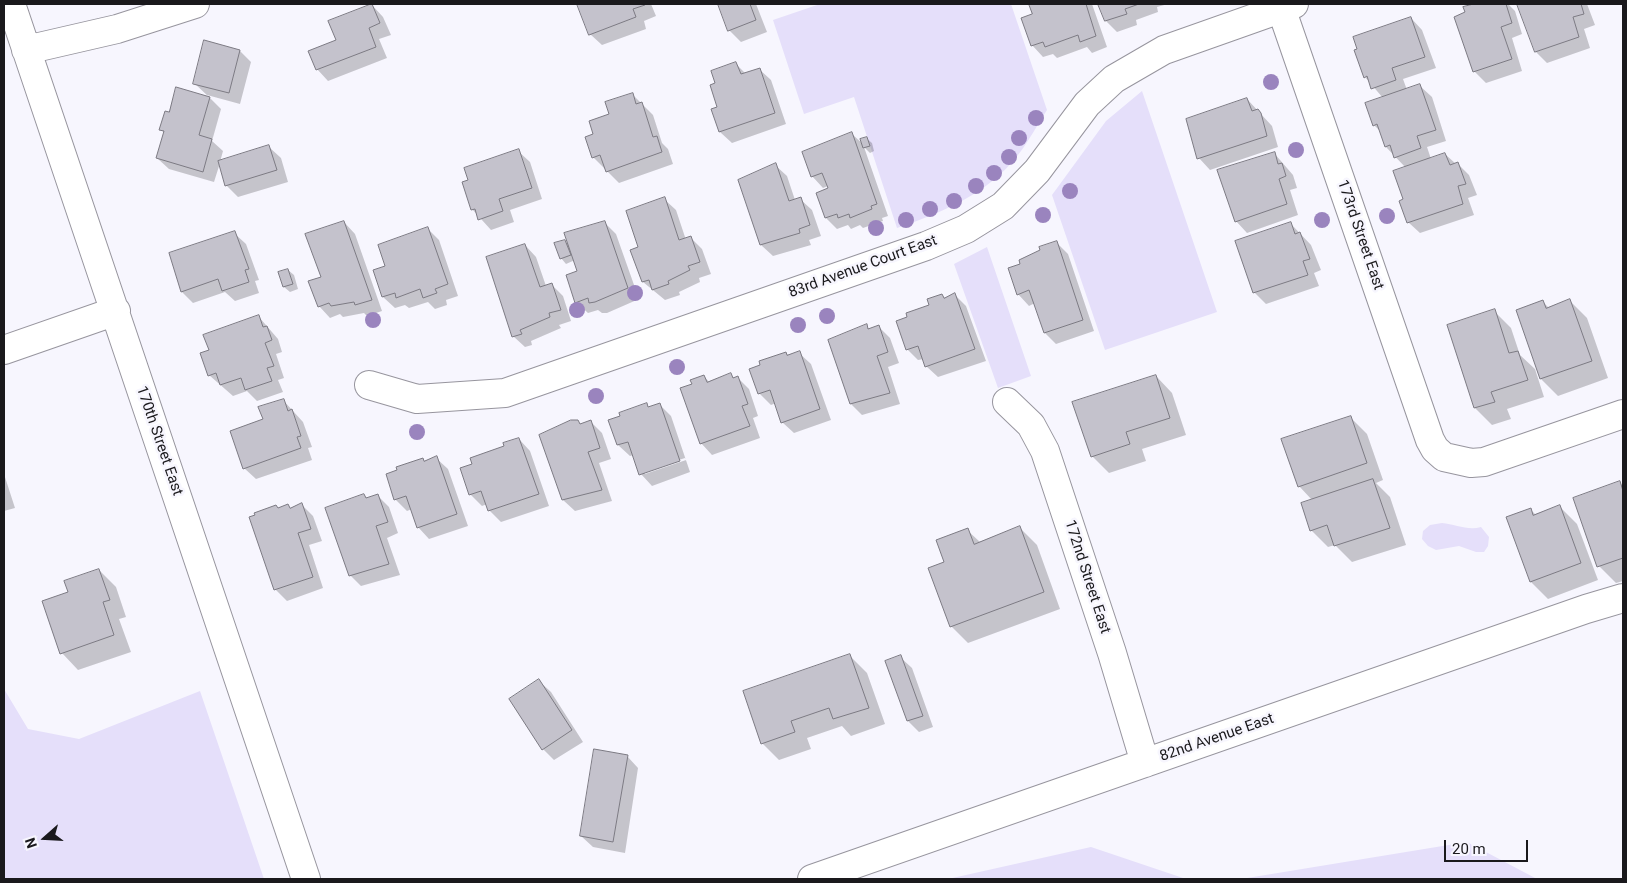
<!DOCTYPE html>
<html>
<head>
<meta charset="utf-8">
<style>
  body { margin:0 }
  #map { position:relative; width:1627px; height:883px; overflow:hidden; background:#f7f6fe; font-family:Roboto,sans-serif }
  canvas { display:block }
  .frame { position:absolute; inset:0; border:5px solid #1a191c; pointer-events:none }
  .north { position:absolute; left:20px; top:813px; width:50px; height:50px; -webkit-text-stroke:4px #f7f6fe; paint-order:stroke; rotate:251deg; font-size:14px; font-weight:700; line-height:20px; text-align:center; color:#1a191c }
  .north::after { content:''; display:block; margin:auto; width:18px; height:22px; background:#1a191c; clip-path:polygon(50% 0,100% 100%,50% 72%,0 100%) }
  .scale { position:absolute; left:1444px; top:840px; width:84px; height:22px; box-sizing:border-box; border:2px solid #1a191c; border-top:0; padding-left:6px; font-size:15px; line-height:18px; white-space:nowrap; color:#1a191c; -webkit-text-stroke:4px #f7f6fe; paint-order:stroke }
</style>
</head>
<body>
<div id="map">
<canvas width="1627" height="883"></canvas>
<div class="frame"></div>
<div class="north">N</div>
<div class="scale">20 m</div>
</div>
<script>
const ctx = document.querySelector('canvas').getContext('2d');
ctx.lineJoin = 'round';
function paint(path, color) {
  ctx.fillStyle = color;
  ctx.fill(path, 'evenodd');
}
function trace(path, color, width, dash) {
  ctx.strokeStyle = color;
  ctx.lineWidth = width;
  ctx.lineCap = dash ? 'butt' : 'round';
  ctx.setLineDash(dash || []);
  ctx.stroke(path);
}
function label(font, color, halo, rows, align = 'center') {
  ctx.font = font + ' Roboto,sans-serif';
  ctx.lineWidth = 5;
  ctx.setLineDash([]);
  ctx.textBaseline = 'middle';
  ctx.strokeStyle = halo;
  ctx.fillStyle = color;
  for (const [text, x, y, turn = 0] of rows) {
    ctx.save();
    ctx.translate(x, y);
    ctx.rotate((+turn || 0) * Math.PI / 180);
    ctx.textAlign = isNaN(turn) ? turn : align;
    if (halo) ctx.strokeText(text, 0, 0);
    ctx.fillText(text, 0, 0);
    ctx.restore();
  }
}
const green = new Path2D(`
  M820 4H1011L1047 110C1037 125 1029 141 1018 155 988 194 941 213 897 228L854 97 804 114 773 20Z
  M1142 91 1217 312 1105 350 1052 195 1106 121Z
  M987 247 1031 376 998 388 954 264Z
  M1442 523C1455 524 1468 531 1481 527L1489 537 1488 546 1484 552H1476L1459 546 1436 550 1428 546 1422 539 1423 531 1430 525Z
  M4 689 28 729 79 739 200 691 264 879H4Z
  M1467 842 1537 879H1241Z
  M1091 847 1186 879H948Z`);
const shadow = new Path2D(`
  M579 4H651L656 16 644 21 646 29 602 45 590 34Z
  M719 4H756L767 32 741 42 729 30Z
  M1030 4H1092L1107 47 1092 53 1087 47 1057 58 1053 54 1043 57 1032 45 1034 15Z
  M1100 4H1168L1157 7 1158 12 1136 20 1137 25 1117 32 1106 21Z
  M1478 4H1508L1515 11 1522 34 1512 38 1522 71 1486 83 1474 71 1465 8Z
  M1519 4H1587L1595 25 1584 29 1590 48 1547 63 1536 52Z
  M372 5 383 17 391 35 379 39 387 58 328 81 317 69 337 40Z
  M1411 18 1422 30 1436 68 1403 79 1407 90 1420 86 1432 97 1446 141 1427 147 1431 159 1445 154 1456 164H1458L1469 175 1477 195 1468 198 1474 215 1420 233 1408 222 1404 200 1406 168 1386 147 1381 132 1374 125 1383 98 1365 77Z
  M205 41 240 51 251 62 240 104 207 95 221 109 212 141 223 151 220 162 269 147 281 158 288 182 238 197 226 185 220 163 214 182 169 169 157 158 164 133 161 129 170 114 209 97 194 83Z
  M736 64 746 74 759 69 771 80 786 124 732 143 720 132 713 110 718 108 716 84Z
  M632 94 653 115 662 143 668 149 673 164 619 183 593 157 594 134Z
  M1247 99 1272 126 1278 147 1210 170 1199 158Z
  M852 134 864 145 866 138 872 143 874 151 870 153 864 147 888 216 882 218 883 221 863 228 860 225 851 229 848 225 837 229 826 218 828 186 823 188 812 176Z
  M518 151 530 162 542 199 510 210 514 222 491 230 472 209Z
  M1274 153 1293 175 1297 188 1290 190 1298 215 1247 233 1236 221Z
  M775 165 787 176 795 200 800 199 812 210 821 236 809 240 811 245 773 256 761 245Z
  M664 199 676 210 686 240 691 238 702 249 711 274 699 278 700 282 679 292 680 295 665 300 643 282 640 248Z
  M344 222 355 234 382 311 367 316 364 313 343 317 340 314 330 318 319 306 322 278Z
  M604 222 616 234 639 299 607 313H602L598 310 588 313 576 302 579 272 575 260 566 264 561 258 565 241 570 246Z
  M1291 224 1311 245 1321 270 1314 273 1319 286 1266 304 1254 292Z
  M428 229 439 240 458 296 446 300 447 305 435 309 428 302 409 308 405 305 395 308 383 297 375 271 387 267Z
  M234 233 246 244 259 280 255 281 259 293 235 301 225 292 193 303 182 292Z
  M1056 242 1068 254 1094 331 1056 344 1045 333 1035 303 1029 306 1018 294 1022 265Z
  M525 245 536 257 546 286 551 284 563 296 571 321 559 325 561 328 531 341 532 345 525 347 513 336Z
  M288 270 294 275 298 289 290 292 284 287 280 273Z
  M942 295 945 298 955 295 966 306 986 361 938 377 926 366 924 359 918 360 907 349 931 306Z
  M1570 301 1587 318 1608 378 1558 396 1541 379 1543 302 1549 308Z
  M1494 311 1511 328 1520 355 1535 369 1544 397 1507 409 1511 419 1492 425 1475 408 1448 326Z
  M259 317 278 339 282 352 276 354 284 378 278 380 283 392 257 401 247 391 233 396 209 375 210 351Z
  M866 326 870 330 879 327 890 338 899 363 888 367 900 404 862 415 851 404Z
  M786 353 789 356 799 353 811 364 831 420 794 433 782 422 776 403 771 405 759 393Z
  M731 375 735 379 738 378 749 389 758 416 753 418 760 438 712 455 701 443 693 384 704 376 709 382Z
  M1156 376 1172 393 1186 435 1142 449 1146 461 1109 473 1092 456Z
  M283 400 303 422 312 447 308 448 312 460 256 479 244 468 265 420Z
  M659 404 671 416 690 472 652 486 641 474 634 455 630 456 618 445 610 421 646 405 649 408ZM685 458 686 460 645 474V471Z
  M1350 417 1367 434 1383 480 1376 483 1390 497 1406 545 1352 562 1335 545 1328 547 1311 530 1312 500 1299 486Z
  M578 421 581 425 591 422 602 433 611 459 599 463 612 501 575 511 563 500Z
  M519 439 530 451 549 506 501 522 489 510 487 504 482 506 470 494 474 464Z
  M436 458 448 469 468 526 429 539 418 527 412 509 407 511 395 499 423 459 425 462Z
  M4 474 15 508 4 511Z
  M1619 482 1623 486V581L1616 583 1599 566Z
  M364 495 368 499 378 496 389 507 398 533 387 538 400 575 361 586 350 575Z
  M288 505 291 509 302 505 313 516 322 541 309 545 323 588 287 601 275 589 278 509Z
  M1560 507 1577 524 1598 580 1548 599 1531 582 1508 518 1531 510 1536 515Z
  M1020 528 1037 545 1060 609 968 643 951 626 945 563 967 530 980 542Z
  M99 570 116 587 126 617 119 619 131 652 78 670 62 653 70 593Z
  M850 656 867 673 885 724 851 736 842 726 807 738 811 749 779 760 762 743Z
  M900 657 912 668 933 727 919 732 908 721 886 662Z
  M539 681 551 692 583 742 554 760 543 749Z
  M627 756 638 768 625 853 593 847 581 836Z`);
const building = new Path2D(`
  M372 4 380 23 369 28 376 47 316 70 308 51 336 40 328 21Z
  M577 4H645V5L633 9 636 17 589 35Z
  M718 4H750L756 20 728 31Z
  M1029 4H1086L1096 36 1080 42 1078 35 1045 47 1043 42 1031 46 1021 18 1032 14Z
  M1098 4H1139L1125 9 1127 14 1105 21Z
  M1474 4H1506L1512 23 1501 27 1512 59 1473 72 1454 17 1465 12 1463 7Z
  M1517 4H1581L1584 14 1573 17 1579 37 1535 52Z
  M1411 17 1425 57 1392 68 1396 80 1371 89 1367 76 1364 78 1354 50 1357 49 1353 37Z
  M204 40 240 50 229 93 193 84Z
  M736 62 741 74 760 68 775 113 719 132 711 109 717 107 710 85 715 83 711 71Z
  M1420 84 1436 130 1417 136 1421 148 1394 158 1390 145 1385 147 1377 124 1373 126 1365 103Z
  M176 87 210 97 199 135 212 139 203 172 156 158 164 131 159 130 165 111 169 112Z
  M633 93 636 104 642 102 653 137 657 136 662 152 606 172 600 155 592 158 585 137 593 134 589 121 609 114 605 102Z
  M1247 98 1252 111 1258 109 1261 113 1267 136 1197 159 1186 119Z
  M852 132 877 204 871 206 872 209 850 218 849 214 838 218 837 214 825 218 816 193 828 188 822 173 811 177 802 152Z
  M867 137 870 146 863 148 860 139Z
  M269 145 277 170 225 186 218 161Z
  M519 149 532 188 499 199 503 211 478 220 475 209 471 210 462 182 468 180 464 168Z
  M1275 152 1278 164 1282 163 1286 176 1279 179 1287 204 1235 222 1217 170Z
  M1445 153 1450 165 1458 162 1466 184 1458 186 1463 204 1407 223 1399 201 1403 199 1393 171Z
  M776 163 789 201 801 197 810 225 799 229 800 233 760 245 738 180Z
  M665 197 679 240 691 236 700 262 688 266 690 270 668 281 669 284 652 290 649 280 642 282 630 250 638 247 626 211Z
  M344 221 372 300 355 305 354 302 331 306 329 303 318 307 308 281 321 277 305 234Z
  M605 221 628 288 595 302 589 303 588 298 575 303 566 275 577 271 564 233Z
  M1291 222 1295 234 1300 232 1310 259 1303 261 1308 275 1253 293 1235 241Z
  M428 227 448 284 435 289 437 293 423 298 420 289 396 298 395 293 382 297 373 270 385 266 378 245Z
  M235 231 249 269 245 270 249 282 222 291 218 279 181 292 169 253Z
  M565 240 571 255 560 259 554 243Z
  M1057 241 1083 320 1044 333 1029 290 1017 295 1008 268 1020 264 1019 260 1040 250 1039 247Z
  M525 244 540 287 552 283 561 310 549 313 550 317 520 330 522 334 512 337 486 257Z
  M288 269 293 284 283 287 278 272Z
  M955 293 975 349 925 367 918 346 906 350 896 321 907 317 906 313 929 305 927 299 942 294 944 298Z
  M1570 299 1592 361 1540 379 1516 310 1543 300 1546 308Z
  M1495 309 1509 353 1518 351 1528 380 1491 392 1495 402 1474 408 1447 325Z
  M259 315 263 327 267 326 272 340 265 343 274 366 267 368 272 381 245 390 241 378 220 385 216 373 208 376 200 353 209 350 203 335Z
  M867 324 868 329 879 325 888 352 877 356 890 393 850 404 828 340Z
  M800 351 820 409 781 423 770 390 758 394 749 369 760 365 759 361 786 352 787 355Z
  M731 373 733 378 738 376 748 404 742 406 750 426 700 444 680 388 692 384 690 380 704 375 707 382Z
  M1156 375 1170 418 1126 432 1130 444 1091 457 1072 402Z
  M284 399 288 411 292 409 301 436 297 437 301 448 243 469 230 431 263 419 258 407Z
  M647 403 648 407 660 403 680 461 639 475 628 442 617 445 608 420 620 416 619 413Z
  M1351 416 1367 463 1298 487 1281 439Z
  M571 420H578L580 424 591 420 600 448 588 452 602 490 562 500 539 435Z
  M519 438 539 494 488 511 481 491 469 495 460 468 472 464 470 458 504 446 503 443Z
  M437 456 457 514 417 528 406 496 394 500 386 474 397 470 396 467 423 458 424 461Z
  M1373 479 1390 528 1334 546 1327 525 1310 531 1301 503Z
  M1620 481 1623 491V558L1597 567 1573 498Z
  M364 494 366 498 378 494 388 522 376 526 389 564 349 576 325 508Z
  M302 503 311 529 298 533 313 577 274 590 249 517 255 515 254 513 276 505 278 508 288 504 290 508Z
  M1560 505 1581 563 1530 582 1506 517 1531 508 1533 515Z
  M1020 526 1044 592 950 627 928 568 944 562 936 540 968 528 974 544Z
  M99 569 110 600 103 602 114 635 60 654 42 601 68 592 64 581Z
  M850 654 869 708 833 719 829 708 791 721 795 732 761 744 743 691Z
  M901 655 923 716 907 721 885 661Z
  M539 679 572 730 542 750 509 699Z
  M594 749 628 755 613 842 580 836Z`);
const minor = new Path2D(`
  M11 4 306 879
  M1281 8 1430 440 1435 449 1444 457 1471 463 1484 462 1623 414
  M26 50 117 29 195 4
  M4 350 116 311
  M369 385 417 399 505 393 926 246 966 229 1003 206 1037 171 1087 104 1114 79 1164 50 1294 4
  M1007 402 1031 425 1045 451 1112 653 1145 763
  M812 879 1586 609 1623 598`);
const trees = [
  [1271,82],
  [1036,118],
  [1019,138],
  [1296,150],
  [1009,157],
  [994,173],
  [976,186],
  [1070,191],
  [954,201],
  [930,209],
  [1043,215],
  [1387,216],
  [906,220],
  [1322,220],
  [876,228],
  [635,293],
  [577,310],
  [827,316],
  [373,320],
  [798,325],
  [677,367],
  [596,396],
  [417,432]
];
const streetNames = [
  ["173rd Street East",1360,235,71],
  ["83rd Avenue Court East",863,267,-20],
  ["170th Street East",159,441,71],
  ["172nd Street East",1087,577,72],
  ["82nd Avenue East",1217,738,-19]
];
paint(green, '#e5dffa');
paint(shadow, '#0003');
paint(building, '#c4c2cc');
trace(building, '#7c7a83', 1);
trace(minor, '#97959e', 30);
trace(minor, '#fff', 28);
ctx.fillStyle = '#9a84be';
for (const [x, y] of trees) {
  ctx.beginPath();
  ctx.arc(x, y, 8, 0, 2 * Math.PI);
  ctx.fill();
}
label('15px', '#1a191c', '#f7f6fe', streetNames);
</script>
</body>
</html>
